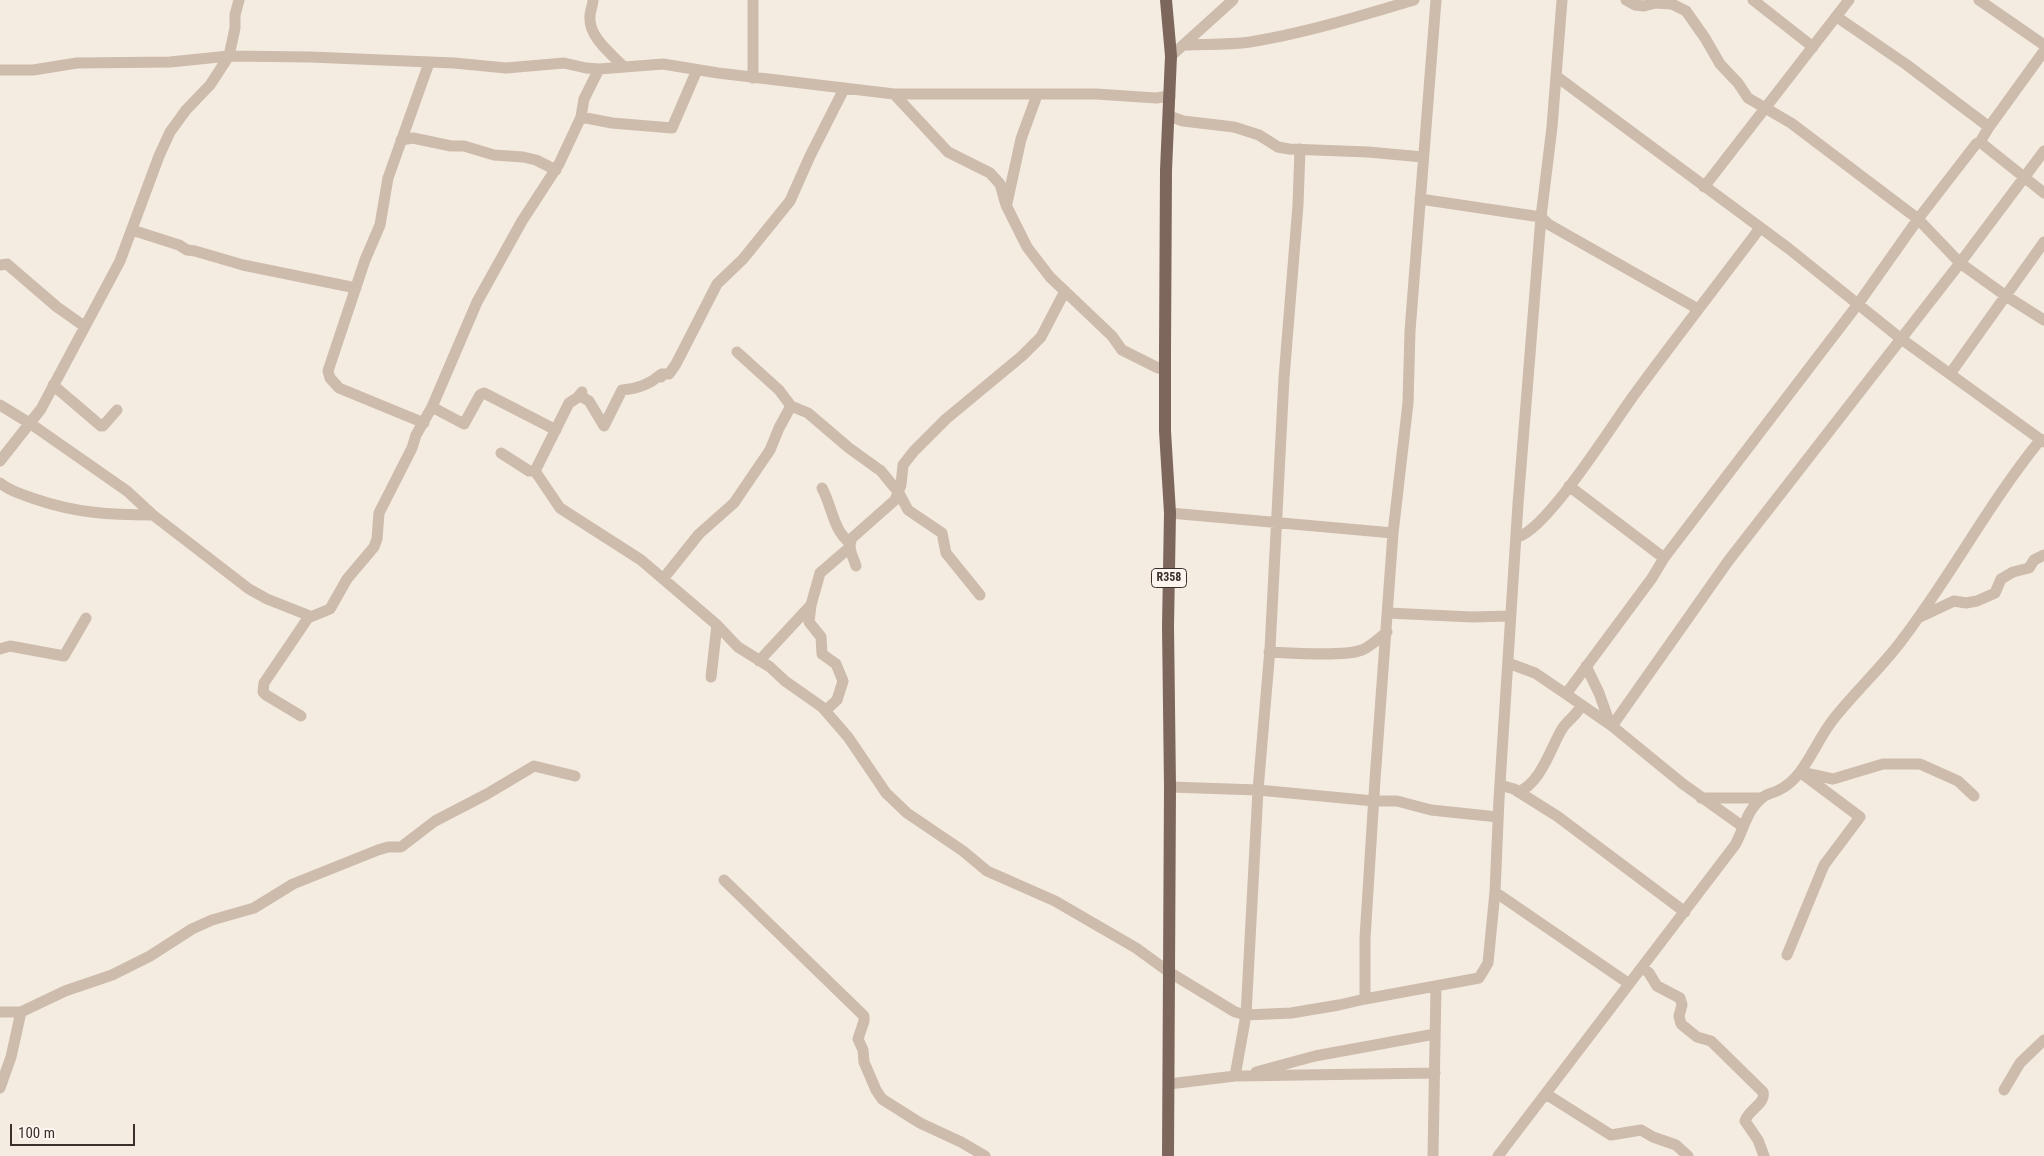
<!DOCTYPE html>
<html>
<head>
<meta charset="utf-8">
<style>
  body { margin:0 }
  #map { position:relative; width:2044px; height:1156px; overflow:hidden; background:#f4ebe1; font-family:"Roboto Condensed",sans-serif }
  canvas { display:block }
  .scale { position:absolute; left:10px; top:1124px; width:125px; height:22px; box-sizing:border-box; border:2px solid #3b302b; border-top:0; padding-left:6px; font-size:15px; line-height:18px; white-space:nowrap; color:#3b302b; -webkit-text-stroke:4px #fbf5ee; paint-order:stroke }
</style>
</head>
<body>
<div id="map">
<canvas width="2044" height="1156"></canvas>
<div class="scale">100 m</div>
</div>
<script>
const ctx = document.querySelector('canvas').getContext('2d');
ctx.lineJoin = 'round';
function trace(path, color, width, dash) {
  ctx.strokeStyle = color;
  ctx.lineWidth = width;
  ctx.lineCap = dash ? 'butt' : 'round';
  ctx.setLineDash(dash || []);
  ctx.stroke(path);
}
function label(font, color, halo, rows, align = 'center') {
  ctx.font = font + ' "Roboto Condensed",sans-serif';
  ctx.lineWidth = 5;
  ctx.setLineDash([]);
  ctx.textBaseline = 'middle';
  ctx.strokeStyle = halo;
  ctx.fillStyle = color;
  for (const [text, x, y, turn = 0] of rows) {
    ctx.save();
    ctx.translate(x, y);
    ctx.rotate((+turn || 0) * Math.PI / 180);
    ctx.textAlign = isNaN(turn) ? turn : align;
    if (halo) ctx.strokeText(text, 0, 0);
    ctx.fillText(text, 0, 0);
    ctx.restore();
  }
}
const minor = new Path2D(`
  M593 0C593 5 590 11 590 16 588 36 610 53 623 66
  M1626 0 1635 5 1644 6 1655 3 1672 4 1686 11 1705 38 1720 64 1738 83 1748 98 1791 123 1918 219 1960 263 2006 296 2044 320
  M1753 0 1813 47
  M1979 0 2044 45
  M1837 17 1907 65 1989 127
  M1184 45C1206 44 1228 45 1250 42 1306 33 1360 16 1414 0
  M1171 56 1233 0
  M0 70H33L77 63 170 62 229 56 310 57 454 63 506 68 564 63 586 68 599 69 663 64 718 73 894 94H1096L1156 98 1170 96
  M1556 76 1788 248 1900 338 2044 442
  M753 78V0
  M894 94 948 152 990 173 1000 184 1006 205 1027 247 1050 277 1112 336 1122 350 1158 368 1165 369
  M1169 116 1183 121 1234 127 1259 135 1278 147 1289 149 1368 152 1423 157
  M581 117 612 123 672 128 697 70
  M401 140 413 138 451 146H464L494 155 523 157 536 160 556 170
  M1980 142 2044 193
  M1704 187 1849 0
  M1420 199 1541 217 1548 224 1698 309
  M1007 203 1021 139 1037 95
  M132 230 179 245 187 250 195 251 243 265 356 288
  M0 265 7 264 57 307 84 326
  M1950 374 2044 242
  M53 385 101 426H103L117 410
  M0 405 31 424 127 491 153 515 249 589 267 599 310 616
  M791 406 808 413 849 448 881 471 899 493 908 510 942 533 946 553 980 595
  M432 407 464 424 480 395 484 393 556 430
  M424 423 339 388 330 378 328 371 365 260 380 225 388 178 429 63
  M501 453 529 471H535L560 508 641 560 717 625 738 647 770 667 785 681 822 707 848 737 886 793 907 813 963 851 987 871 1055 901 1136 948 1169 972 1235 1012 1246 1015 1291 1013 1339 1005 1365 999 1479 978 1488 963 1495 892 1499 799 1518 504 1541 217 1552 127 1562 0
  M0 461 41 409 120 261 159 156 170 132 186 110 210 85 229 56 235 28V15L239 0
  M535 471 569 403 577 398 582 392V397L589 401 604 426 622 390C637 389 649 385 660 375L661 377 662 374H669L676 364 717 284 743 259 790 201 810 156 844 89
  M0 483C10 491 23 495 35 499 76 513 110 515 153 515
  M1569 486 1664 558
  M822 488C832 506 833 530 850 543
  M1170 513 1393 533
  M1518 537C1548 528 1612 425 1634 395 1675 339 1718 284 1760 228
  M856 566C853 556 847 548 852 538L895 500 901 485 903 465 914 451 946 419 1022 356 1041 337 1065 291
  M663 579 699 534 734 503 770 450 779 428 791 406 779 390 737 352
  M811 605 809 622 821 637 822 654 836 664 843 681 837 700 826 710
  M1388 613 1472 617 1510 616
  M1920 617 1954 601 1966 603 1977 601 1995 593 2001 579 2013 572 2029 568 2034 560 2044 555
  M0 649 10 646 64 656 86 618
  M1269 652C1291 653 1343 657 1362 650 1371 646 1379 638 1387 632
  M759 661 811 605 820 573 849 548
  M1508 663 1535 673 1566 694 1612 726 1683 784 1742 826
  M1586 666 1599 693 1610 724
  M711 677 717 625
  M1566 694 1652 578 1664 558 1858 304 1918 219 1976 144 1980 142 1989 127 2044 51
  M301 716 266 695 263 692 264 683 308 618 330 609 347 579 374 547 377 539 379 513 412 448 416 435 432 407 477 302 522 221 559 164 581 117 584 99 599 69
  M1612 726 1729 560 1960 263 2044 151
  M1805 773 1833 779 1883 764H1920L1958 781 1974 796
  M1500 785 1514 789 1557 816 1685 912
  M1170 787 1258 790 1374 801H1397L1431 810 1498 817
  M1518 792C1541 783 1550 749 1562 729 1568 719 1577 716 1581 705
  M1701 798H1762
  M724 880 864 1016V1021L858 1039 863 1050 864 1062 876 1090 882 1099 920 1123 961 1142 985 1156
  M1495 892 1628 983
  M1787 955 1824 865 1860 817 1800 772
  M1642 967 1649 973 1657 986 1680 998 1682 1005 1679 1016 1681 1024 1697 1037 1711 1041 1763 1092C1766 1104 1749 1109 1745 1121L1758 1140 1764 1156
  M1365 999V938L1375 780 1393 533 1408 403 1410 331 1436 0
  M0 1012H21L65 991 112 975 150 956 192 929 212 920 254 908 293 884 378 850 388 847H401L435 821 487 794 534 766 575 776
  M1256 1072 1315 1056 1435 1034
  M1235 1076 1246 1015 1258 790 1270 649 1284 378 1298 205 1300 149
  M1169 1084 1235 1076 1435 1073
  M0 1088 11 1057 21 1012
  M2004 1090 2020 1063 2044 1040
  M1546 1094 1611 1135 1641 1130 1653 1137 1676 1145 1688 1156
  M1433 1156 1436 986
  M1498 1156 1735 845C1744 829 1747 809 1763 797 1767 794 1772 793 1777 791 1786 787 1794 780 1800 772 1812 756 1820 737 1832 721 1853 694 1878 671 1899 644 1950 578 1988 504 2041 439`);
const major = new Path2D(`
  M1166 0 1171 56 1166 170 1165 350V431L1170 513 1168 626 1170 787 1168 1156`);
const shields = [
  [1169,578,35]
];
const shieldNames = [
  ["R358",1169,578]
];
trace(minor, '#cdbbac', 11);
trace(major, '#7d675c', 12);
for (const [x, y, w] of shields) {
  const box = new Path2D();
  box.roundRect(x - w / 2, y - 9.5, w, 19, 4);
  ctx.fillStyle = '#fbf5ee';
  ctx.fill(box);
  trace(box, '#3b302b', 1);
}
label('bold 12px', '#3b302b', null, shieldNames);
</script>
</body>
</html>
